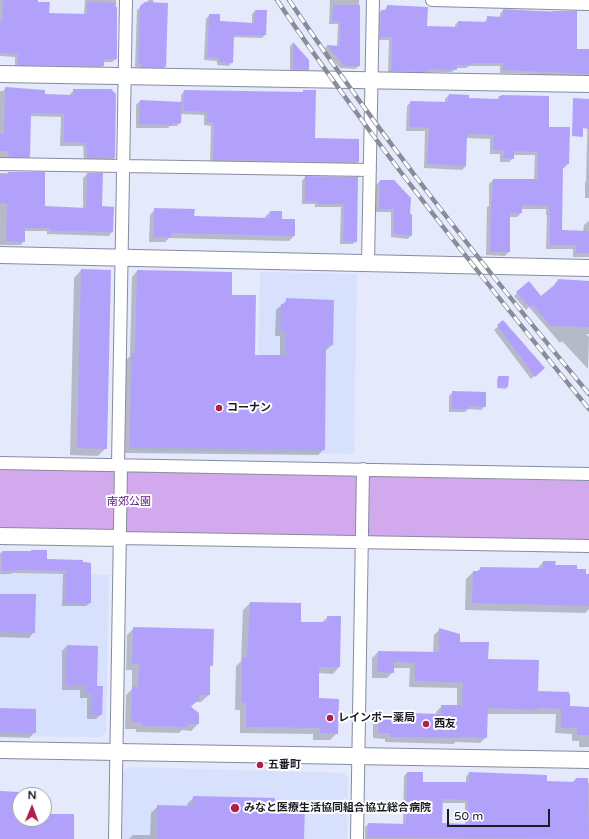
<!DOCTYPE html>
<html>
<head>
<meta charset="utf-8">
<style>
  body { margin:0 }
  #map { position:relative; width:589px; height:839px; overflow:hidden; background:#e4e9fb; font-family:"Varela Round",sans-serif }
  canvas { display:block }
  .north { position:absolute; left:12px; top:787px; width:40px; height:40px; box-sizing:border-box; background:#fff; border:1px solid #a3a4a7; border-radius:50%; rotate:1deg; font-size:11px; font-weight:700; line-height:16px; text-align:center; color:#1a1c24 }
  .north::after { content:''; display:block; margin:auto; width:14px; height:18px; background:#b11e47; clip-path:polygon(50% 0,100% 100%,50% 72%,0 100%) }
  .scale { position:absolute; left:447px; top:809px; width:103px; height:18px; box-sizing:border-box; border:2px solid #1a1c24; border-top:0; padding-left:5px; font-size:12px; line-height:14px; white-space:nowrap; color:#1a1c24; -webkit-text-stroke:3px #fff; paint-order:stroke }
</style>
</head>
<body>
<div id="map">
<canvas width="589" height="839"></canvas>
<div class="north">N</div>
<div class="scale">50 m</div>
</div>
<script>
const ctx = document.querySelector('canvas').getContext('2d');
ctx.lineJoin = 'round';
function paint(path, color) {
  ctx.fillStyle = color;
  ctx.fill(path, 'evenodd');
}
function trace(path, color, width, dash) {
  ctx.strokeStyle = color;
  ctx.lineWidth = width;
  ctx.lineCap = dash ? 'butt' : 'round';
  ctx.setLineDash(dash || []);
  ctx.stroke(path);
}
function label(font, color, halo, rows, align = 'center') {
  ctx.font = font + ' "Varela Round","Noto Sans JP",sans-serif';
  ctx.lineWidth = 4;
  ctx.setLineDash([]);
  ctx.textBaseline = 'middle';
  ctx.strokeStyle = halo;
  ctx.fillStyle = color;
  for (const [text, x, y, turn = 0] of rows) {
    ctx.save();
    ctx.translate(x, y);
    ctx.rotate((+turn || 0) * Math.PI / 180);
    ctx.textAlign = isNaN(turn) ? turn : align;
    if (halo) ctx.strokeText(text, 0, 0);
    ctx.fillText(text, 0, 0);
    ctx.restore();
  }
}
const built = new Path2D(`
  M260 272 357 274 354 454 129 450 132 352 258 354Z
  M0 573 109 575 106 732 101 737 0 736Z
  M129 767 343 773 348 777 347 839H122L123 771Z`);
const green = new Path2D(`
  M0 469 589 481V540L0 530Z`);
const shadow = new Path2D(`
  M0 0H38V3L48 14 84 15 85 0H116V59L112 62H103V66L100 69 15 68V57L0 56Z
  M149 0H153L165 67 162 70H139V67H135L137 10Z
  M330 0H359V66L355 69 340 68 324 49 327 46H337L338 24H329Z
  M387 6 426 27 455 28V25L458 22 484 23 488 17 500 18V14L503 10 576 12V50H589V78L539 76V74L500 73V66H469L466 68H456L452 72H426L423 75 388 74 389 40H378V14L381 11H384Z
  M255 11 265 35 262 38 233 37 232 62 229 66 217 65V61L204 60 206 19 210 15 219 22 252 24V14Z
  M293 43 308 69 305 73H290V46Z
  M5 89 44 95 70 96V94L74 90 114 158 111 162 84 161 83 146H60L61 117 30 116 29 157 26 160H0V91H3Z
  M184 91 302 93 304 91 314 138 358 162 355 165 210 163 211 126 204 125V115L180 114V123L177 126H170L168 128H136V105L140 101 181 103V95Z
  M449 95 468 99 497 100 499 97 548 128 568 164 564 168H562L561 231 583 232 584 225 589 221V257H573V249H546L547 215H546V209H521V213L517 217H509V252L505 256 486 255 487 207 489 206V184L493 180H534L535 155H513V158L509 162H500V154H490V139L466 138V166L462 170 424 168 425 131H406L407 106 411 102 445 103V99Z
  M589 101V198H585V183L586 181 588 102Z
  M0 173H44V207L83 209V178L87 174H102L101 207 112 232 109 236 47 234V231H24V241L21 245H0Z
  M305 177 357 178 356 241 353 244H340L341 207H315V204H302V181Z
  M380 181 411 235 408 239 391 237V212H376V185Z
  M155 209 193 217 265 219V217L270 212 281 220H294V236L289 241 169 238 165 242H149L150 215Z
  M81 270 106 448 98 456 70 455 74 278Z
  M137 271 231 296 254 356H280V336H275L276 310 287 300 332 345 325 351 324 449 318 455 125 453 126 360 130 356 132 277Z
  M558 280 589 282V334H586L589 337 588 369 562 341 560 343 529 307 526 310 514 296 517 293 541 297 555 286V283Z
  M503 322 540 371 531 379 494 330Z
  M499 377H508L507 387 506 389 497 388V379Z
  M453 392 485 406 481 410 468 409 465 412H449V396Z
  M46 551V560L90 563V603L86 606H62L63 574 12 573 11 574H0V553L2 552Z
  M543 562 576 570 585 575H589V609L585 613 465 610 466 579 473 572H476L481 568 537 569Z
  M0 595 34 632 29 638 0 637Z
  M250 603 300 604V623H321L328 617 339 667 333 674 318 673V699L337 733 330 740H313V734L240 733V710H235L236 666 241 661 243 610Z
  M134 628 212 665 209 668V695L201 702H196L190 708 198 724 191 731 182 730 179 733 136 732V729H125L126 695 132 689V670H126L127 635Z
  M440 629 459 643 537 692 569 707 589 708V747H579V741H572V734L555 733 556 714H487L486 737 480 743 455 742 454 744 385 742V739L373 738V723L379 717 402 718 405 714 436 715V712L442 706H457V688L409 687 410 668H393V672L387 678H372V658L378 652 433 653 434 635Z
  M67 646 96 687 101 714 96 719H87V698H80V690H62V651Z
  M0 709 35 732 29 738 0 737Z
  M407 773 422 783H466V777L469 773 546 782H572L576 779 589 783V839H365V827L368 824 403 825 404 776ZM442 803H465V825L441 824Z
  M0 792 44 793V796L20 795V819H44V800H47L46 815 73 839H0Z
  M194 797 274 809 303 839H129L133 835H150L151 813 158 806 187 807V804Z`);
const building = new Path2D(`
  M3 0H37V2H50L49 13 87 14V2L116 3 115 7H117V59H104V66L18 65V54L0 53V22H2Z
  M145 2 168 3 166 67H142V64H138L140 6Z
  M333 5H360V66H344L327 45 340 46V21H332Z
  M387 5 428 7 427 26 458 27V21L487 22V16L503 17V9L552 12V11H577V49H589V74L503 70V63H471L470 65H457V70L428 69V72L391 71 392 37H380L381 10H387Z
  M255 10H267L266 35H234L233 63 219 62 220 58 207 57 209 14H220V21L254 23Z
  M293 42 309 60V70L293 69Z
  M5 87 45 90V94L73 95V89H111L116 94 115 158H87L86 143 64 142V114L31 113 30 157H8L9 151H0V134H4Z
  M184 90 303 92V90H316L315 138 359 139V162L213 160 214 122H207V112L183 111Z
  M449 94 469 95V98L498 99 499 96H501V95L549 96V127H570L569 164H565V166H563L562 230 589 231V253H576L577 245H550V211H549V206L522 205V213H510V252H490L491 202H492L493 179H538V152L514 151V159L503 158 504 151 493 150 494 135 467 134 466 166 427 164 429 128 410 127V101L448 102Z
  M573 98 589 99V129L583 128V137L572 136Z
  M140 100 182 102 181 123H172V125L139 124Z
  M8 172H45V206L86 208 87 173H103L102 206 114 207 113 232 50 231V228H25V242L6 241 7 204 0 203V174L8 175Z
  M305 176 358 177 357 242 343 241 344 204H318V202L305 201Z
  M380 180H394L411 198 410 214H412V236L394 234V209H379Z
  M154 208 195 209 194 216 270 218V211H282V219H295V236L171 233V237H154Z
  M81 269 111 270 107 449 77 448Z
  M137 270 232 272V295H256L255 355H285V331L280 330 281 304H286V298L334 300 333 345H326L325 450 130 447 131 353H135Z
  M558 279 589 281V327L551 326 533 305 530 307 516 292 529 281 541 296 558 282Z
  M503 320 545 368 535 377 497 325Z
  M498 376H509L508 387H498Z
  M452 391 486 392V407L470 406V409H452Z
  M31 550H47V559L83 560V562L91 563V603H65L66 571 15 570V571H1L2 551H31Z
  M543 561H556L555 565H577V569H586V574H589V606L472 603 473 571H480V567L543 568Z
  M0 594H36L35 633 0 632Z
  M250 602 301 603V622H327V616H341L340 667H319V698L339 699 338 734 320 733V728L246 727V703H242V658H247Z
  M133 627 214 629 213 666 210 665V695H199V700L190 706 199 713V724H187V727L142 726V723L131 722 132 687H138L139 664H132Z
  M439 628 460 634V642H489L488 659 539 660 538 691 569 692V694H570V706L589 707V735H577V728H561V709L538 708V710L488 708 487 738 461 737V738L390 737 391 733H378L379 716 405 717V713L441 714V705H462L463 683 415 681V663L394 662V673L377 672 378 651 439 652Z
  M67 645 98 646 97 686H103L102 715 91 714 92 693H85V685H66Z
  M0 708 36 709V733L0 732Z
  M407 772H423V782H469V772L547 775V781L573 782 575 781 576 778H588L589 839 367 838 368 823 406 824ZM443 799 468 800V824L442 823Z
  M0 791 20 792V819H44V814H74V839H0Z
  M193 796 275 798V808H305L304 839H157V805L193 806Z`);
const street = new Path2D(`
  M432 0 589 4
  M0 164 370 170
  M368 263 373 0
  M0 463 589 474
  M118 465 126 0
  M120 538 589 546
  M115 839 121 465
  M357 839 363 469`);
const secondary = new Path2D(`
  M0 74 589 84
  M0 255 589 268
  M0 536 120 538
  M0 750 589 760`);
const rail = new Path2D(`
  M277 0C308 47 342 93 375 138 444 230 516 320 589 409
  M289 0C381 137 484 267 589 394`);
const markers = [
  [219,408,4,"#b11e47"],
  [330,718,4,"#b11e47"],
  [426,724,4,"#b11e47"],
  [260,765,4,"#b11e47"],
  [235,808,5,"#b11e47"]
];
const poiNames = [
  ["コーナン",227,408],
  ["レインボー薬局",338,718],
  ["西友",434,724],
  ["五番町",268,765],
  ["みなと医療生活協同組合協立総合病院",244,808]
];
const parkNames = [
  ["南郊公園",129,502]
];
paint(built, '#d7e0fd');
paint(green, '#d2a9ed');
paint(shadow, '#0003');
paint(building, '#b2a1fb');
trace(street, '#868ca0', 14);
trace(secondary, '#868ca0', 18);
trace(street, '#fff', 12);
trace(secondary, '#fff', 16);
trace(rail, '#898c9a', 4.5);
trace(rail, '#fff', 3, [9]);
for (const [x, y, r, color] of markers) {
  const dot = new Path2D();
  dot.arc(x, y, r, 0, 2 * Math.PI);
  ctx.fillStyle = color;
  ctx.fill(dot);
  trace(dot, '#fff', 1.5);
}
label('bold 11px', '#1a1c24', '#fff', poiNames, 'left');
label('11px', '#612081', '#fff', parkNames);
</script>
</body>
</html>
